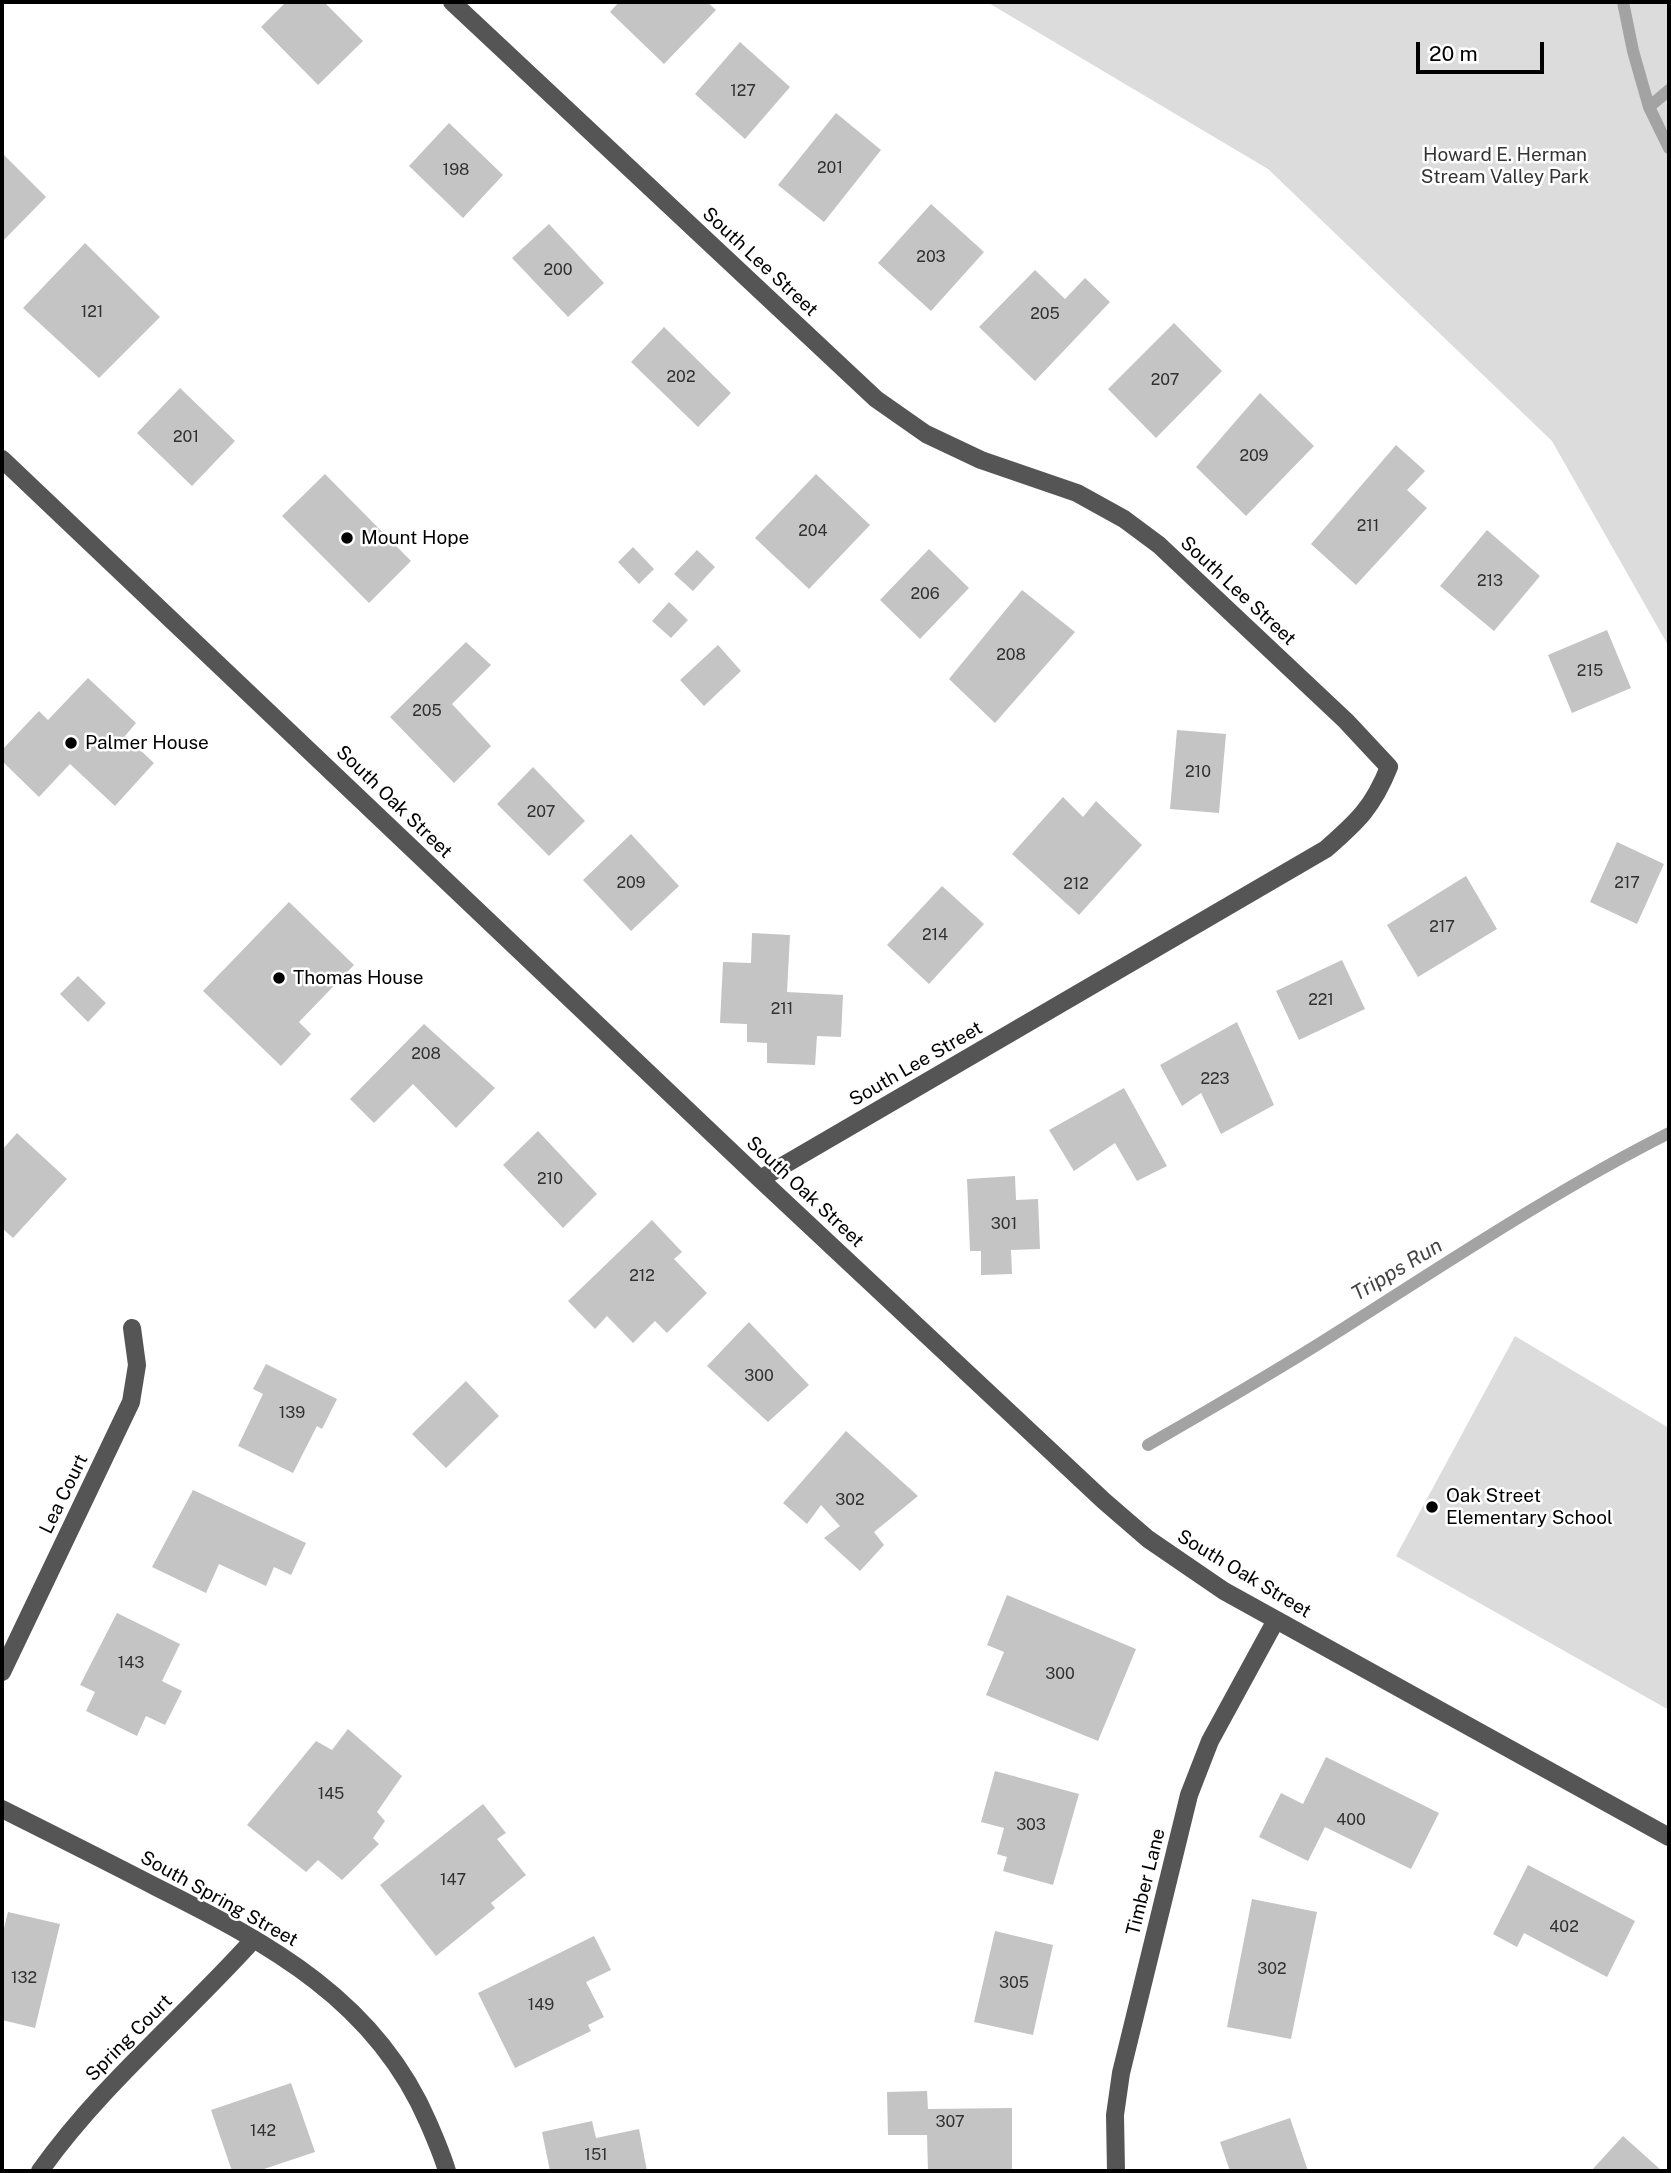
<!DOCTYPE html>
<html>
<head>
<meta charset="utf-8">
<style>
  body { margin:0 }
  #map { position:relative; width:1671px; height:2173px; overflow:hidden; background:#fff; font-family:"Public Sans",sans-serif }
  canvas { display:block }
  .frame { position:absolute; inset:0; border:4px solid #000; pointer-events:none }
  .scale { position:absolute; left:1416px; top:42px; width:128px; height:32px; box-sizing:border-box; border:4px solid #000; border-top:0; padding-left:9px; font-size:21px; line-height:24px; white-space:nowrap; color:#000; -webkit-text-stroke:5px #fff; paint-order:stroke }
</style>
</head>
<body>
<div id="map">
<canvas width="1671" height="2173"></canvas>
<div class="frame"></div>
<div class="scale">20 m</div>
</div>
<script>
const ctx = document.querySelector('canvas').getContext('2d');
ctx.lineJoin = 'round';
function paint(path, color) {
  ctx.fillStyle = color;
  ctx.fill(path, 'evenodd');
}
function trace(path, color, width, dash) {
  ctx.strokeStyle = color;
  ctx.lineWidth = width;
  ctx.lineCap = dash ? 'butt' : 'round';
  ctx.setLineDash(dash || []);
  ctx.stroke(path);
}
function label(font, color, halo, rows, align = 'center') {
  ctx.font = font + ' "Public Sans",sans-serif';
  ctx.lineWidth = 5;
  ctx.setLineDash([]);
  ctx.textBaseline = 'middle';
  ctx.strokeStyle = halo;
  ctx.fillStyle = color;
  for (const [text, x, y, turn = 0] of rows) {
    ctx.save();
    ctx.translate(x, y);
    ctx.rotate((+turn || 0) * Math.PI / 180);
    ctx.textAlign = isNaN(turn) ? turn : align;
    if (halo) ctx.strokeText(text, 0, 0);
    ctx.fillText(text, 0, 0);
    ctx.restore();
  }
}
const green = new Path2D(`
  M987 2H1669V647L1552 441 1268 169Z
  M1515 1336 1669 1428V1710L1396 1556Z`);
const stream = new Path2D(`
  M1623 2 1633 51 1649 107 1669 148
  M1649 107 1669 90
  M1148 1445C1212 1408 1275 1372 1336 1333 1445 1264 1554 1191 1669 1133`);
const building = new Path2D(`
  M286 2H324L363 41 318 85 261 27Z
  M619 2H707L716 10 664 64 610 12Z
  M740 42 790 87 745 139 695 94Z
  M836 113 881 150 824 222 778 185Z
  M449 123 503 175 463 218 409 166Z
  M2 153 46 197 2 242Z
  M931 204 984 252 931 311 878 263Z
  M549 224 604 283 568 317 512 258Z
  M85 243 160 317 99 378 23 308Z
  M1035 270 1065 299 1085 278 1110 302 1035 381 979 327Z
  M1174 323 1222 371 1156 438 1108 389Z
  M664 327 731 393 698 427 631 362Z
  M180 388 235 441 192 486 137 433Z
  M1260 393 1314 446 1246 516 1196 467Z
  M1396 445 1425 471 1407 490 1427 508 1356 585 1311 544Z
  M325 474 411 561 369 603 282 516Z
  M816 474 870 525 809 589 755 538Z
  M1487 530 1540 576 1494 631 1440 586Z
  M633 547 654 569 639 584 618 562Z
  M929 549 969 588 920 639 880 600Z
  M697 550 715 567 693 591 674 574Z
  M1022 590 1075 632 995 723 949 679Z
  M669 602 688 620 671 638 652 621Z
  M1607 630 1631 688 1572 713 1548 655Z
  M466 642 491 665 452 704 491 746 454 783 390 717Z
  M718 645 741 671 704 706 680 680Z
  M88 678 136 723 125 736 154 763 115 806 70 764 39 797 2 761V750L39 711 48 720Z
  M1177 730 1226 734 1219 813 1170 809Z
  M533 767 585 821 549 856 497 804Z
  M1063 797 1083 817 1096 801 1142 845 1079 915 1012 854Z
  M631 834 679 886 631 931 583 880Z
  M1617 842 1664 864 1637 924 1590 902Z
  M1466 876 1497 929 1418 977 1387 925Z
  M942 886 984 924 929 984 887 945Z
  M289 902 354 965 299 1022 311 1034 281 1066 203 991Z
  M752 933 790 935 787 992 843 995 841 1037 817 1036 815 1065 767 1063V1043L747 1042V1024L720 1023 723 962 751 963Z
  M1342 960 1365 1009 1299 1040 1276 991Z
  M78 976 106 1003 88 1022 60 994Z
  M1237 1022 1274 1105 1221 1134 1201 1093 1182 1106 1160 1065Z
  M424 1024 495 1088 456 1128 413 1084 374 1123 350 1099Z
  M1124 1088 1167 1166 1137 1181 1115 1143 1074 1171 1049 1130Z
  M538 1131 597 1194 563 1228 503 1165Z
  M17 1133 67 1179 13 1238 2 1228V1150Z
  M1015 1176 1016 1200 1038 1199 1040 1249 1011 1250 1012 1274 981 1275V1251H970L967 1179Z
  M652 1220 682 1252 674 1259 707 1293 667 1333 655 1321 633 1343 607 1316 595 1329 568 1301Z
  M749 1322 809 1385 768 1422 707 1366Z
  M266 1364 337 1399 322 1429 317 1426 293 1473 238 1446 263 1394 253 1389Z
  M466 1381 499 1416 446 1468 412 1434Z
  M846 1431 918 1496 874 1532 884 1545 860 1571 824 1538 840 1526 821 1505 807 1524 783 1503Z
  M193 1490 306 1543 291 1575 274 1567 266 1586 219 1564 206 1593 152 1567Z
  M1007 1595 1136 1649 1098 1741 986 1695 1004 1652 987 1645Z
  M117 1613 180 1644 162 1681 182 1691 165 1725 146 1716 137 1736 86 1711 95 1692 80 1685Z
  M348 1729 402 1776 377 1812 385 1821 373 1838 379 1844 342 1880 318 1860 306 1872 247 1825 316 1741 332 1750Z
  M1326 1757 1439 1813 1411 1869 1325 1827 1308 1861 1259 1837 1281 1793 1303 1804Z
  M995 1771 1079 1794 1053 1885 1003 1871 1007 1857 997 1854 1004 1828 981 1822Z
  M483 1804 506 1833 497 1839 526 1875 491 1903 495 1908 436 1956 380 1885Z
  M1528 1865 1635 1921 1607 1977 1524 1933 1517 1947 1493 1934Z
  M1252 1899 1317 1912 1291 2039 1227 2027Z
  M8 1912 60 1924 35 2028 2 2020V1936Z
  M995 1931 1053 1945 1033 2035 974 2022Z
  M594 1936 611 1970 586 1982 604 2017 588 2025 591 2031 515 2068 478 1993Z
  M291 2083 315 2152 258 2171H232L211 2110Z
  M927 2091 928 2109 1012 2108V2171H928L927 2135H888L887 2092Z
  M1290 2118 1308 2171H1230L1220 2142Z
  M592 2121 596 2138 639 2129 647 2171H550L542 2132Z
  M1623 2136 1662 2171H1591Z`);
const minor = new Path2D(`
  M452 2 876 399 926 434 981 460 1077 493 1124 519 1159 545 1346 721 1389 767C1373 807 1358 821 1326 849L760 1179
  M2 459 760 1179 1104 1501 1148 1539 1224 1591 1669 1837
  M2 1672 131 1402 137 1365 132 1328
  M2 1809C54 1835 106 1861 158 1888 270 1944 376 2001 428 2122 435 2138 442 2154 447 2171
  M40 2171C101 2085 184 2017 254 1939
  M1116 2171 1115 2115 1121 2073 1189 1795 1210 1741 1276 1620`);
const markers = [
  [347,538,7,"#000"],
  [71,743,7,"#000"],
  [279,978,7,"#000"],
  [1432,1507,7,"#000"]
];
const numberNames = [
  ["127",743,91],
  ["201",830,168],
  ["198",456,170],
  ["203",931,257],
  ["200",558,270],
  ["121",92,312],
  ["205",1045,314],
  ["202",681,377],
  ["207",1165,380],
  ["201",186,437],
  ["209",1254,456],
  ["211",1368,526],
  ["204",813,531],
  ["213",1490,581],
  ["206",925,594],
  ["208",1011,655],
  ["215",1590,671],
  ["205",427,711],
  ["210",1198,772],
  ["207",541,812],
  ["209",631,883],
  ["217",1627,883],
  ["212",1076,884],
  ["217",1442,927],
  ["214",935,935],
  ["221",1321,1000],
  ["211",782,1009],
  ["208",426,1054],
  ["223",1215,1079],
  ["210",550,1179],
  ["301",1004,1224],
  ["212",642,1276],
  ["300",759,1376],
  ["139",292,1413],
  ["302",850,1500],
  ["143",131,1663],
  ["300",1060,1674],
  ["145",331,1794],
  ["400",1351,1820],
  ["303",1031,1825],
  ["147",453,1880],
  ["402",1564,1927],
  ["302",1272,1969],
  ["132",24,1978],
  ["305",1014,1983],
  ["149",541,2005],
  ["307",950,2122],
  ["142",263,2131],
  ["151",596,2155]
];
const parkNames = [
  ["Howard E. Herman",1505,155],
  ["Stream Valley Park",1505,177]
];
const streetNames = [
  ["South Lee Street",760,262,43],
  ["South Lee Street",1238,591,43],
  ["South Oak Street",394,802,44],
  ["South Lee Street",916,1064,-30],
  ["South Oak Street",805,1192,43],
  ["Lea Court",64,1494,-64],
  ["South Oak Street",1244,1574,31],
  ["Timber Lane",1146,1882,-76],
  ["South Spring Street",219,1899,29],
  ["Spring Court",129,2038,-45]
];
const poiNames = [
  ["Mount Hope",361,538],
  ["Palmer House",85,743],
  ["Thomas House",293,978],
  ["Oak Street",1446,1496],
  ["Elementary School",1446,1518]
];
const waterNames = [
  ["Tripps Run",1397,1270,-31]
];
paint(green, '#dcdcdc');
trace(stream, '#a3a3a3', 12);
paint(building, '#c4c4c4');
trace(minor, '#555', 18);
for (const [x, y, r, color] of markers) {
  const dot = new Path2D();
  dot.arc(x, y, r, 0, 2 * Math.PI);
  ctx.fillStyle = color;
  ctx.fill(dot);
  trace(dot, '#fff', 2.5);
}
label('16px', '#313131', null, numberNames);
label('19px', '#333', '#fff', parkNames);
label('19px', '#000', '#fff', streetNames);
label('19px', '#000', '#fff', poiNames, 'left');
label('italic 21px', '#444', '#fff', waterNames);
</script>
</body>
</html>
